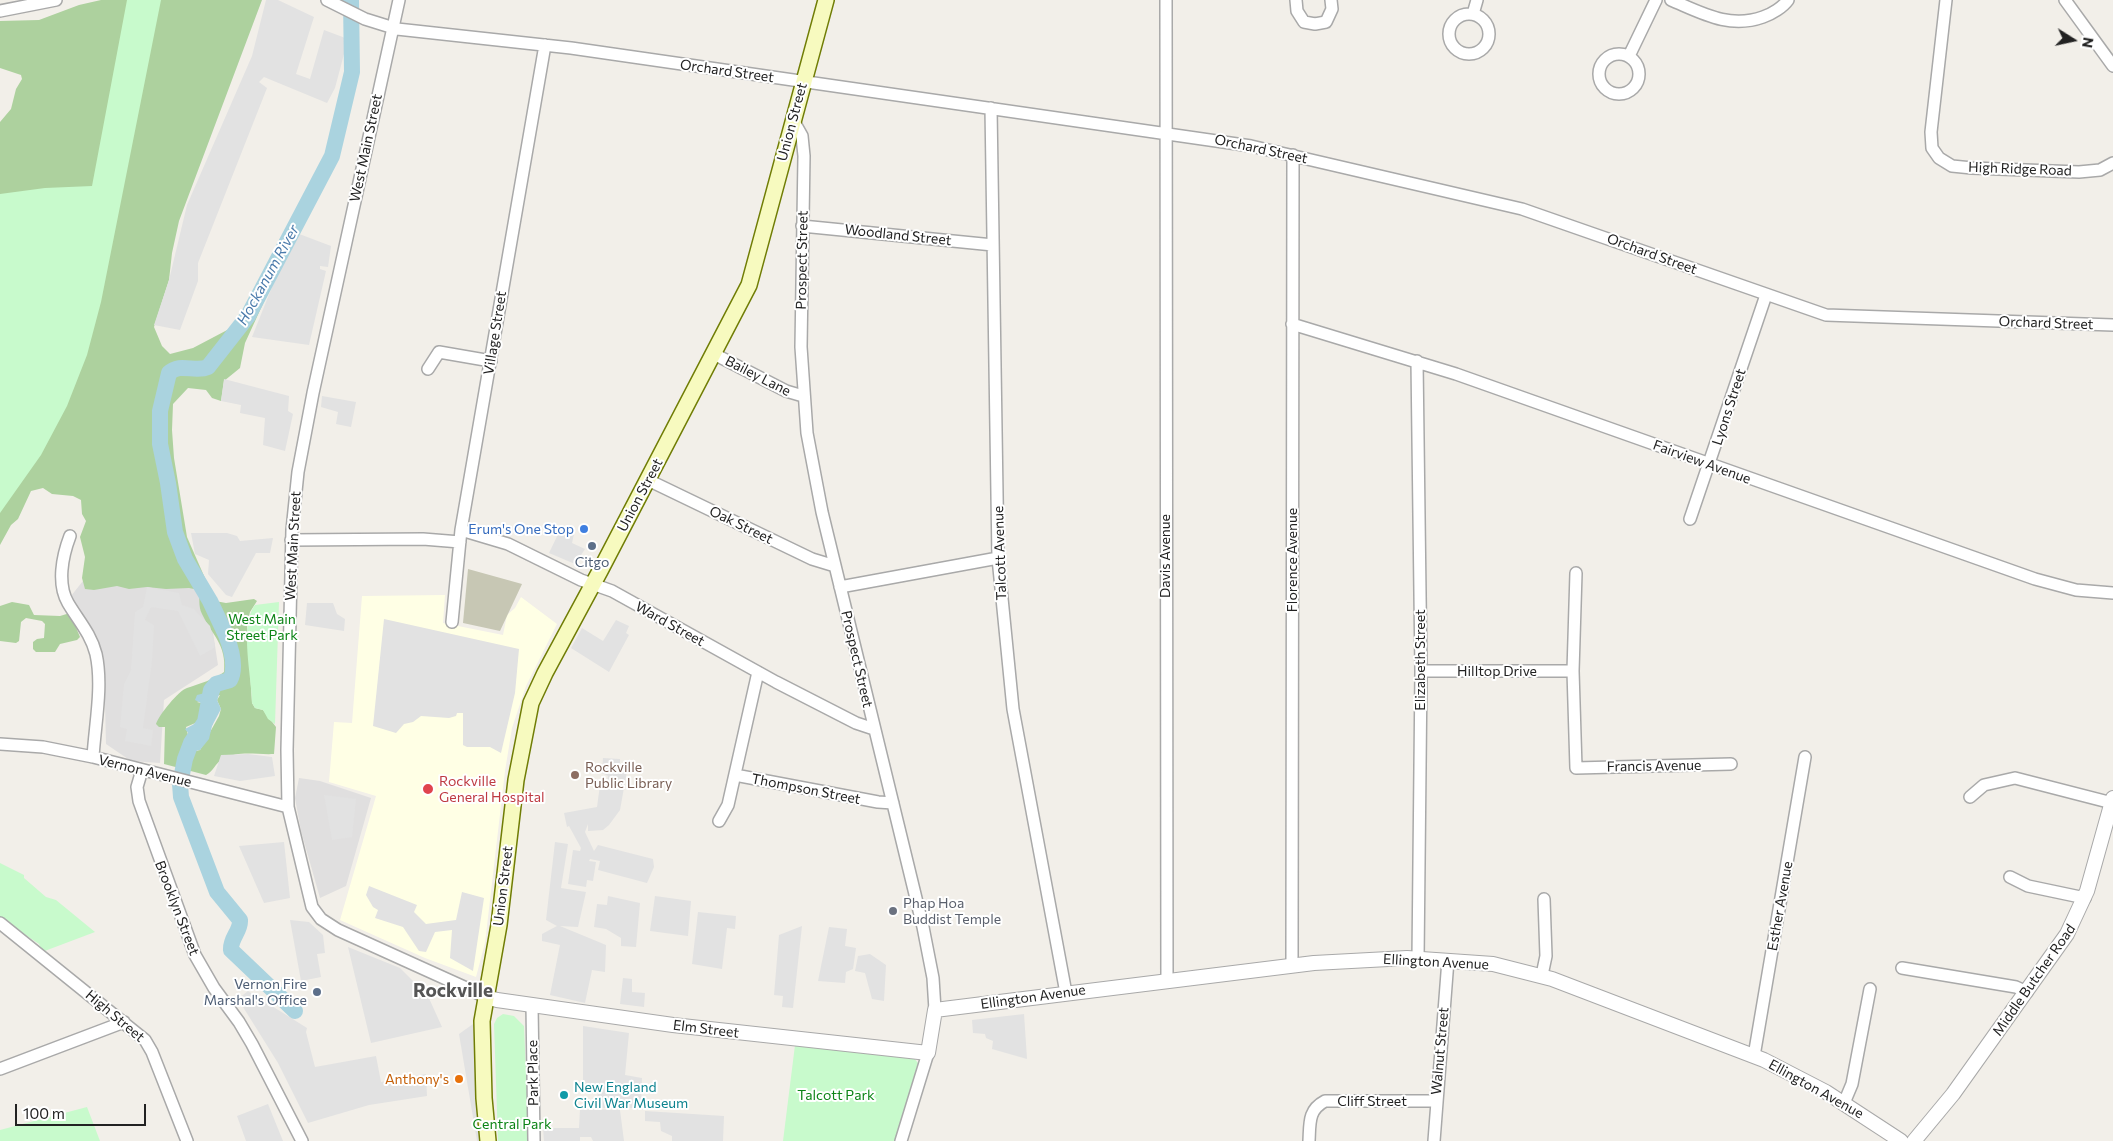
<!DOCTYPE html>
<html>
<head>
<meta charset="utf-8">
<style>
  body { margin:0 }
  #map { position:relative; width:2113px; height:1141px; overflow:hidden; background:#f2efe9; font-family:Commissioner,sans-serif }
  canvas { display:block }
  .north { position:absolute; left:2048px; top:15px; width:50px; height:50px; -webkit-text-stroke:4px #fff; paint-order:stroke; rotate:100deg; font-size:14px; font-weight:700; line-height:20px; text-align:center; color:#222 }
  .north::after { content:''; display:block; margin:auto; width:18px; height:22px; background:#222; clip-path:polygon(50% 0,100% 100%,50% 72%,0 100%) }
  .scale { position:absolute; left:15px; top:1104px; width:131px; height:22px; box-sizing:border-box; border:2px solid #222; border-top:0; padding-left:6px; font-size:15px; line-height:18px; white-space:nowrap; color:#222; -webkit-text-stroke:4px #fff; paint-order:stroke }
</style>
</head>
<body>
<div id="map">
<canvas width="2113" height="1141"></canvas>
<div class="north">N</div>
<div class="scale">100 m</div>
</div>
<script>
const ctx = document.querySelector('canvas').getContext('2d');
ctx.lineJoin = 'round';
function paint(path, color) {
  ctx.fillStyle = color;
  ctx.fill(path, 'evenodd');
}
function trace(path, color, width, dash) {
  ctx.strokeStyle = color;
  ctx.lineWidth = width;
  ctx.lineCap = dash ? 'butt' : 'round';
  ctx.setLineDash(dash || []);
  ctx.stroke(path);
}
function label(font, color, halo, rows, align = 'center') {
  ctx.font = font + ' Commissioner,sans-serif';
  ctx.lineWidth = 4;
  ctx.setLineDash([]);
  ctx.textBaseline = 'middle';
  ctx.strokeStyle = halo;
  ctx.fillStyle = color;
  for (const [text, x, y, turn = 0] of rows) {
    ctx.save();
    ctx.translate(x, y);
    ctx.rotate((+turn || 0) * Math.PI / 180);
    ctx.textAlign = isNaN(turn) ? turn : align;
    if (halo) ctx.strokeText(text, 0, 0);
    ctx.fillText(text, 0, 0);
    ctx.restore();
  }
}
const residential = new Path2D(`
  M94 567 195 582 209 607 218 665 164 700 160 763 131 761 106 744 104 663 92 630 71 596Z
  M299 778 320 781 371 798 346 886 320 898 301 831 295 798Z`);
const education = new Path2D(`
  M445 595 443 623 503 635 507 615 515 608 521 597 557 624 526 686 512 728 505 771 485 943 476 977 425 958 340 920 376 796 329 782 334 722 352 723 362 596Z`);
const construction = new Path2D(`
  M468 569 522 584 500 631 463 623Z`);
const forest = new Path2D(`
  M101 0H262L179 221 172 253 169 280 154 327 162 346 170 354 193 348 231 328 242 329C260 318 262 287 275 271H278L245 343 240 368 224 381 221 401 212 398 206 390 188 388 173 404 172 430 174 458 187 537 215 601 226 603 254 599 257 601 250 612 247 625 252 703 255 708 263 710 276 727 274 754C256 755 239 750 223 759 215 763 213 772 206 775L164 764 165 727H159L156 724C159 715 179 690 187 688 199 684 215 679 224 672 227 645 212 635 202 614 198 606 200 598 199 590L189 588 166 589 147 587 129 589 117 586 94 590 85 589 82 578 85 557 80 537 86 521 82 514 81 500 73 496 52 494 43 488 31 491 18 519 11 525 0 545V122L11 109 16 89 22 79 21 75 0 68V21L39 20 79 5ZM220 695 217 700 221 709 219 716 200 750 192 752 186 727 200 721 201 703 197 702Z
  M12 602 29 605 34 615 60 616 70 613 80 637 77 640 60 644 55 652H36L33 649V642L37 639 44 638 45 624 42 621 26 618 21 622 19 641 16 643 0 641V606Z`);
const park = new Path2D(`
  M127 0H161L101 302 87 355 67 406 41 455 0 513V194L45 188 92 186Z
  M279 602 275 724 268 719 263 710 255 708 252 703C252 678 239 625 255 605Z
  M0 863 24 875V878L46 897 56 900 95 932 42 952 39 944 0 918Z
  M503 1014 514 1016 524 1026 529 1141H498L494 1024 497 1018Z
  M795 1045 913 1057 918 1063 895 1141H783Z
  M87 1107 100 1141H0V1130Z`);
const parking = new Path2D(`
  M266 0H278L314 17 296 74 310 79 324 30 348 39 335 88 327 103 264 77 259 82 267 88 198 263V281L180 330 154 325 169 280 187 205 252 56Z
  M294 232 331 246 328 267 320 266V269L326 271 309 345 252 337Z
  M224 379 289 396 288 411 293 414 285 451 263 445 265 418 240 413 241 405 221 401Z
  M322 396 356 402 351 427 336 424 338 412 321 407Z
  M562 526 574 534 572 543 585 549 575 564 549 553Z
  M191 533H227L237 536 240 541 273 538 270 553H256L232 597 226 595 208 574 209 560 195 554Z
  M147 587 179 593 182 605 194 609 210 626 215 645 214 648 200 656 178 611 151 607 145 620 154 625 152 661 143 728 153 730 151 746 125 741 127 729 120 727 124 684 131 670 135 612 143 607Z
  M307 603H333L337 614 345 619 344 631 305 625Z
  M384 619 519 649 515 693 501 753 490 747H467L463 745V713H457L456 716 449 718 421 716 413 722 404 724 396 733 373 726Z
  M616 620 629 626 626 633 629 635 609 672 571 648 582 628 603 641Z
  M248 754 272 757 275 776 240 781 214 776 221 755Z
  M603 758 620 759V769L627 771 620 810 609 825 603 830 588 831V824L585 832 594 851 598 845 653 859 654 867 647 883 598 870 600 861 590 859 589 861 596 862 593 881 587 880 586 887 568 884 573 850 580 851 581 848 569 826 567 827 564 813 597 807 600 785H606L608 776 602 773Z
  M324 795 356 799 352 837 332 840Z
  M284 842 290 898 264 903 239 846Z
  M555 842 568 844 561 888 586 892 578 927 560 926 606 945 605 972 592 970 585 1003 550 995 560 945 542 941V934L557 926 546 920Z
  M369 886 417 905 414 912 426 924 456 920 462 892 484 898 473 971 450 958 452 930 435 932 426 952 419 951 403 927 375 918 378 910 373 907 366 895Z
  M608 896 640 903 636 947 621 946V938L606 929 594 927 597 904 607 905Z
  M655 896 691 901 688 936 650 931Z
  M698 912 736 916 735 929 727 928 722 969 692 964Z
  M290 920 309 922 323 935 325 953 317 954 321 977 301 981Z
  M802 926 793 1008 782 1007 783 996 774 995 779 935Z
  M829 927 847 929 845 946 856 948 853 969 846 972 845 983 818 981Z
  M348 947 400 968 428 996 442 1027 371 1043Z
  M870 954 886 965 884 1001 872 999 865 973 855 971 858 956Z
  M623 978 632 979V992L645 993 644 1007 620 1004Z
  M248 991 307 1028 306 1032 315 1067 376 1056 381 1082 426 1074 427 1096 369 1105 308 1123 278 1063 238 999Z
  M1024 1014 1027 1059 992 1049 993 1041 986 1038 985 1034 973 1033 972 1020Z
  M473 1024 485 1141H477L459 1034Z
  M583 1026 629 1033 625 1075 642 1078 641 1108H599L597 1089H583Z
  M268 1104 283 1141H246L237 1116Z
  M580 1109 620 1110 624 1141H593L591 1137H580V1141H544L543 1128H579Z
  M645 1111 724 1116 723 1141H672V1136L661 1131 660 1122 645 1121Z`);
const water = new Path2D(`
  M221 689 217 700 221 709 212 726 209 739 200 750 189 752V734L185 729 200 721 201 703 195 700 197 695Z`);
const river = new Path2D(`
  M295 1011 231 950C230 938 241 931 240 920L217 892 181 797 180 784 185 759 191 743 205 722 211 690 216 684 230 680C237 667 231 648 226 635L210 601 185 559 175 532 168 483 160 444V411L169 373C180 362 195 373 208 367L248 316 332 156 352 72 351 0`);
const minor = new Path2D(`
  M327 0 365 19 397 29 571 48 1251 146 1522 209 1826 315 2113 325
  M399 0 313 393 298 472 292 530 287 750 288 807 312 907 321 919 338 930 486 997
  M1166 0 1167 980
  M1296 0 1297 11 1304 22 1315 24 1326 22 1332 9 1331 0
  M1671 0C1702 13 1729 29 1763 17 1772 14 1783 7 1788 0
  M1946 0 1931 132 1932 148 1939 158 1952 166 1972 168 2079 172 2100 170 2113 163
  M2065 0 2113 66
  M0 11 56 0
  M1473 14 1477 0
  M1449 34a20 20 0 1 1 40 0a20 20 0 1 1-40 0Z
  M1599 74a20 20 0 1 1 40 0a20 20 0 1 1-40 0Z
  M1629 56 1656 0
  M991 108 998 558 1013 709 1066 993
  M793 120 802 136 804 156 801 347 807 433 822 512 923 927 933 978 935 1010
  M802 226 993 245
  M1292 324 1456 374 2035 579 2076 590 2113 593
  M714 354 786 391 803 396
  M1417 361 1421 671 1418 959
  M428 369 439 352 491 361
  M648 480 812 559 835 566
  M1690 519 1766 295
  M461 530 508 544 581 580 612 591 776 682 856 723 874 729
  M70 536C62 557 57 584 68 603 78 620 91 634 96 654 103 686 95 724 93 757
  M291 540 423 539 460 542
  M1576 573 1573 671 1576 768 1731 764
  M840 587 998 558
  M452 622 461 530 545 45
  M1421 671H1573
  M0 744 43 747 93 757 288 807
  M142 770 137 787 139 801 195 955 214 988 239 1022 252 1044 302 1141
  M735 775 878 802 893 803
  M1970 797 1984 785 2015 778 2112 803
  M719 821 728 805 758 672
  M2010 877 2028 886 2085 898
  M0 923 145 1040 152 1052 187 1141
  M1292 964 1293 155
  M1902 968 2016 987 2027 992
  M1542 975 1546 956 1544 899
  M532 1005 534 1141
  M1754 1056 1805 757
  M0 1069 124 1022
  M1844 1103 1852 1084 1870 989
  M901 1141 928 1053
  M1309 1141C1310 1123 1308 1110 1325 1101H1436
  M1434 1141 1448 960`);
const tertiary = new Path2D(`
  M486 997 497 1000 673 1025 928 1053 935 1010 1314 963 1407 958 1493 964 1552 979 1764 1060 1826 1092 1901 1141
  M1914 1141 1953 1094 2067 934 2087 891 2113 798`);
const secondary = new Path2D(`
  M488 1141 484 1098 482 1021 499 925 516 780 531 703 545 673 600 571 749 285 826 0`);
const markers = [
  [584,529,5,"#3f7fe0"],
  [592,546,5,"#5c6f8a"],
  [575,775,5,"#8d6e63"],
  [428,789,6,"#e0444e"],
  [893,911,5,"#6b7280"],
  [317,992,5,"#5c6f8a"],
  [459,1079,5,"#e8710a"],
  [564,1095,5,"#0f9aa8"]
];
const streetNames = [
  ["Orchard Street",727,71,8],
  ["Union Street",792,122,-75],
  ["West Main Street",366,148,-78],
  ["Orchard Street",1261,149,12],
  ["High Ridge Road",2020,169,2],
  ["Woodland Street",898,235,6],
  ["Orchard Street",1652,254,20],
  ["Prospect Street",802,260,-89],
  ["Orchard Street",2046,323,2],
  ["Village Street",495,333,-81],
  ["Bailey Lane",758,376,27],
  ["Lyons Street",1729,407,-72],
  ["Fairview Avenue",1702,462,20],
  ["Union Street",640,495,-62],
  ["Oak Street",741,525,26],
  ["West Main Street",293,546,-87],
  ["Talcott Avenue",1000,553,-92],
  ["Davis Avenue",1165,556,-90],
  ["Florence Avenue",1292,560,-90],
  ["Ward Street",670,624,29],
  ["Prospect Street",857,659,77],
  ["Elizabeth Street",1420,660,-90],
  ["Hilltop Drive",1497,671],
  ["Francis Avenue",1654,766,-1],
  ["Vernon Avenue",145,771,14],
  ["Thompson Street",806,789,11],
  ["Union Street",503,886,-83],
  ["Esther Avenue",1780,906,-80],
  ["Brooklyn Street",177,908,69],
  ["Ellington Avenue",1436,962,3],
  ["Middle Butcher Road",2034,980,-55],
  ["Ellington Avenue",1033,997,-8],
  ["High Street",115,1016,40],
  ["Elm Street",706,1029,7],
  ["Walnut Street",1440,1051,-85],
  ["Park Place",533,1073,-91],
  ["Ellington Avenue",1816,1089,29],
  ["Cliff Street",1372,1101]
];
const shopNames = [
  ["Erum's One Stop",574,529]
];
const serviceNames = [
  ["Citgo",592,562],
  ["Vernon Fire",307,984,"right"],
  ["Marshal's Office",307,1000,"right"]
];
const parkNames = [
  ["West Main",262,619],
  ["Street Park",262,635],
  ["Talcott Park",836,1095],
  ["Central Park",512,1124]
];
const educationNames = [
  ["Rockville",585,767],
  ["Public Library",585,783]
];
const healthNames = [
  ["Rockville",439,781],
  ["General Hospital",439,797]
];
const worshipNames = [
  ["Phap Hoa",903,903],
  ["Buddist Temple",903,919]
];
const foodNames = [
  ["Anthony's",449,1079]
];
const cultureNames = [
  ["New England",574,1087],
  ["Civil War Museum",574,1103]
];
const waterNames = [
  ["Hockanum River",268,275,-61]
];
const districtNames = [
  ["Rockville",453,991]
];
paint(residential, '#e0dfdf');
paint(education, '#ffffe5');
paint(construction, '#c7c7b4');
paint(forest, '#add19e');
paint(park, '#c8facc');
paint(parking, '#e2e2e2');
paint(water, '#aad3df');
trace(river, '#aad3df', 16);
trace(minor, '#a9a9a9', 14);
trace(tertiary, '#a9a9a9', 16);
trace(secondary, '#707d05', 18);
trace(minor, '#fff', 11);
trace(tertiary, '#fff', 14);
trace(secondary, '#f7fabf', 15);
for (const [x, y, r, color] of markers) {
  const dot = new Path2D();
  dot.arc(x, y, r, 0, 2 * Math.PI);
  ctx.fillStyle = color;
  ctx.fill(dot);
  trace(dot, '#fff', 2);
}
label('14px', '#222', '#fff', streetNames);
label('14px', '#366cbe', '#fff', shopNames, 'right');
label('14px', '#4e5e75', '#fff', serviceNames);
label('14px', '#0c8416', '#fff', parkNames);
label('14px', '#785e54', '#fff', educationNames, 'left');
label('14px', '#be3a42', '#fff', healthNames, 'left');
label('14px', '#5b616d', '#fff', worshipNames, 'left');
label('14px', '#c56008', '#fff', foodNames, 'right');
label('14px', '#0d838f', '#fff', cultureNames, 'left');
label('italic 15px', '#4a7aab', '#fff', waterNames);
label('bold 19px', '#555', '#fff', districtNames);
</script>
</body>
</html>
